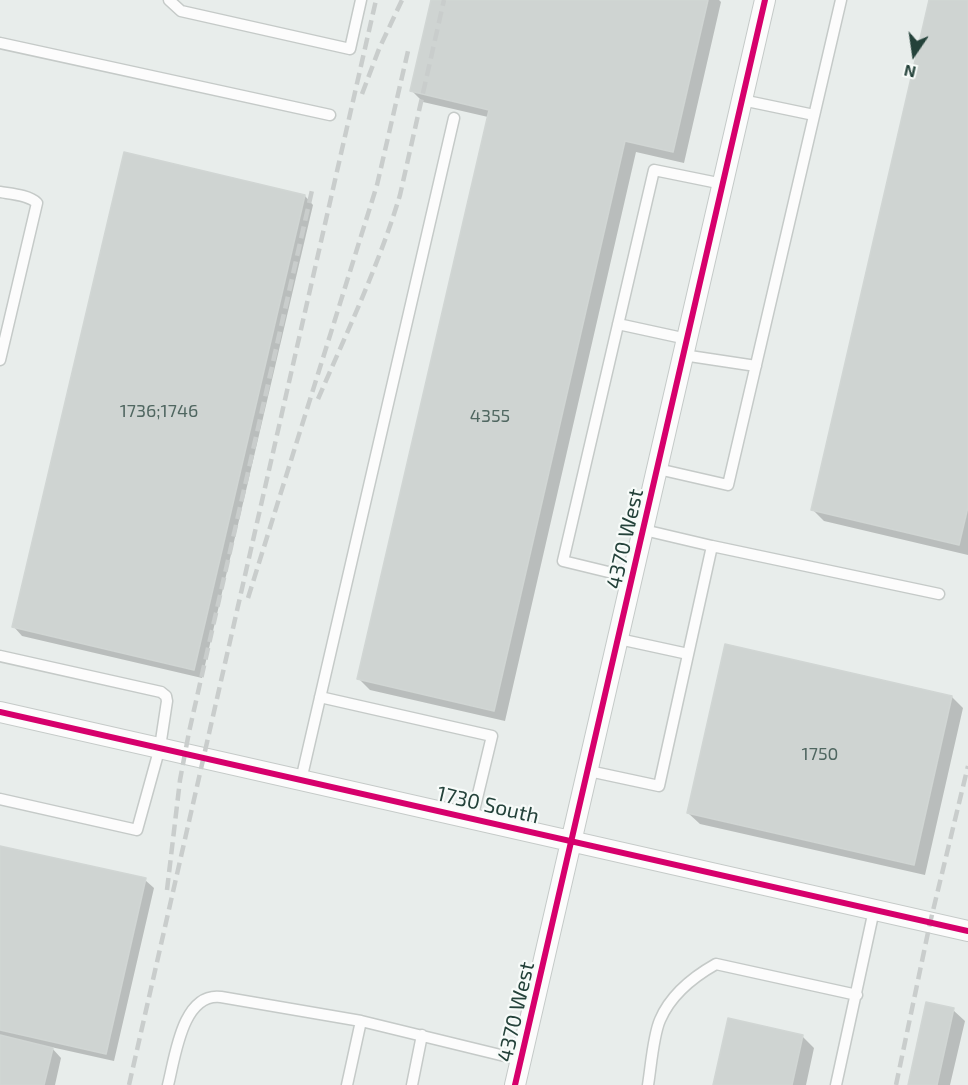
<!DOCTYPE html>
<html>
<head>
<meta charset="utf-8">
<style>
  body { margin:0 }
  #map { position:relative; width:968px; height:1085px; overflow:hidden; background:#e8edeb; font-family:"Exo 2",sans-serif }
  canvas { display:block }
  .north { position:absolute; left:884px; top:24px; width:60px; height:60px; -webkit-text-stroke:4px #f7fbf9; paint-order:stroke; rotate:193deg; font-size:16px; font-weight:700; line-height:24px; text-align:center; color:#24423a }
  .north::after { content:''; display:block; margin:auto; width:21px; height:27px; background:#24423a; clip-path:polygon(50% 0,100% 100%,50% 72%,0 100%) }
</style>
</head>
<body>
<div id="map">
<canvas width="968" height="1085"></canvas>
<div class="north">N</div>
</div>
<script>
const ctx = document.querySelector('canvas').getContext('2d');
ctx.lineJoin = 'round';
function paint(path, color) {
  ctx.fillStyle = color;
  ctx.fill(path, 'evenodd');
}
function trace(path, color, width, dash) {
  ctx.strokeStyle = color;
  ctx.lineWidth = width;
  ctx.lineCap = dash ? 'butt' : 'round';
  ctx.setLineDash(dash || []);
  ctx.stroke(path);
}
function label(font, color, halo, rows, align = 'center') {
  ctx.font = font + ' "Exo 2",sans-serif';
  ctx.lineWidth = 4.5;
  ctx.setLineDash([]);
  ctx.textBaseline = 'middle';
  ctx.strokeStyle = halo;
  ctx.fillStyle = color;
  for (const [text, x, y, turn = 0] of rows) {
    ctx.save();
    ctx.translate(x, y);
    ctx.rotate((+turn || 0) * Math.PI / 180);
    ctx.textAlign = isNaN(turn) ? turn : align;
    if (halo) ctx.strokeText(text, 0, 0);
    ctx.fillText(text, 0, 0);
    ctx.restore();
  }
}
const shadow = new Path2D(`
  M433 0H719L721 2 684 163 636 152 505 721 370 690 359 679 488 117 423 102 412 91Z
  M931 0H968V555L824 521 813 510Z
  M305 196 313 205 202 678 22 636 14 627Z
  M952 697 963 708 925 875 700 824 688 813Z
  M0 847 145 880 154 888 114 1061 51 1047 61 1058 55 1085H0Z
  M953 1010 965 1021 950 1085H909Z
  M729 1020 803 1037 814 1048 806 1085H714Z`);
const building = new Path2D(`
  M431 0H708L673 152 625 141 494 711 357 679 489 110 410 91Z
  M929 0H968V507L959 545 811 510Z
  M124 152 305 195 194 670 12 627Z
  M725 644 952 696 914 865 687 813Z
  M0 846 146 878 106 1054 0 1030Z
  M926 1002 954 1008 937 1085H908Z
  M728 1018 803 1035 792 1085H713Z
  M0 1035 53 1048 44 1085H0Z`);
const lane = new Path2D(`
  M169 0 181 11 350 49 361 0
  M0 43 330 115
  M742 100 814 115
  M0 192C12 194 29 195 37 203L0 360
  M618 324 687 339
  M683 355 756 366
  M658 469 728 485 841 0
  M712 546 939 594
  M633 578 563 561 654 170 723 184
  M619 639 688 654
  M0 656 161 692 166 696 167 701 160 747 137 830 0 799
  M320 697 492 736 472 819
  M589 771 659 786 712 546 644 530
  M301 780 454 118
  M168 1085C175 1058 182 992 221 997L361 1021
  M347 1085 361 1021 521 1060
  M412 1085 422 1035
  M648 1085C651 1067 653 1036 660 1020 671 994 693 977 716 964L857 995
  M836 1085 874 910`);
const street = new Path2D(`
  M0 712 968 931
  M515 1085 765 0`);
const rail = new Path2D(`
  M362 94 379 49 402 0
  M318 399C347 332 379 265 400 195L444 0
  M248 598 377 185 408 51
  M167 890 180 780 189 732 313 186
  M129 1085 376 0
  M896 1085 930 923 968 766`);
const cycleway = new Path2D(`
  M0 712 968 931
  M515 1085 765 0`);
const numberNames = [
  ["1736;1746",159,411],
  ["4355",490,416],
  ["1750",820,754]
];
const streetNames = [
  ["4370 West",625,539,-77],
  ["1730 South",488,805,13],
  ["4370 West",516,1012,-77]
];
paint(shadow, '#0003');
paint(building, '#cfd4d2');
trace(building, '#d1d6d4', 1.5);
trace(lane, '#c5cac8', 13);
trace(street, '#c5cac8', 22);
trace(lane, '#fcfcfc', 10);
trace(street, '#fcfcfc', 20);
trace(rail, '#c9cdcc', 4.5, [12, 6]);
trace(cycleway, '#d6006c', 6);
label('18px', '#506761', null, numberNames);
label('21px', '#24423a', '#f7fbf9', streetNames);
</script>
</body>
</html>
